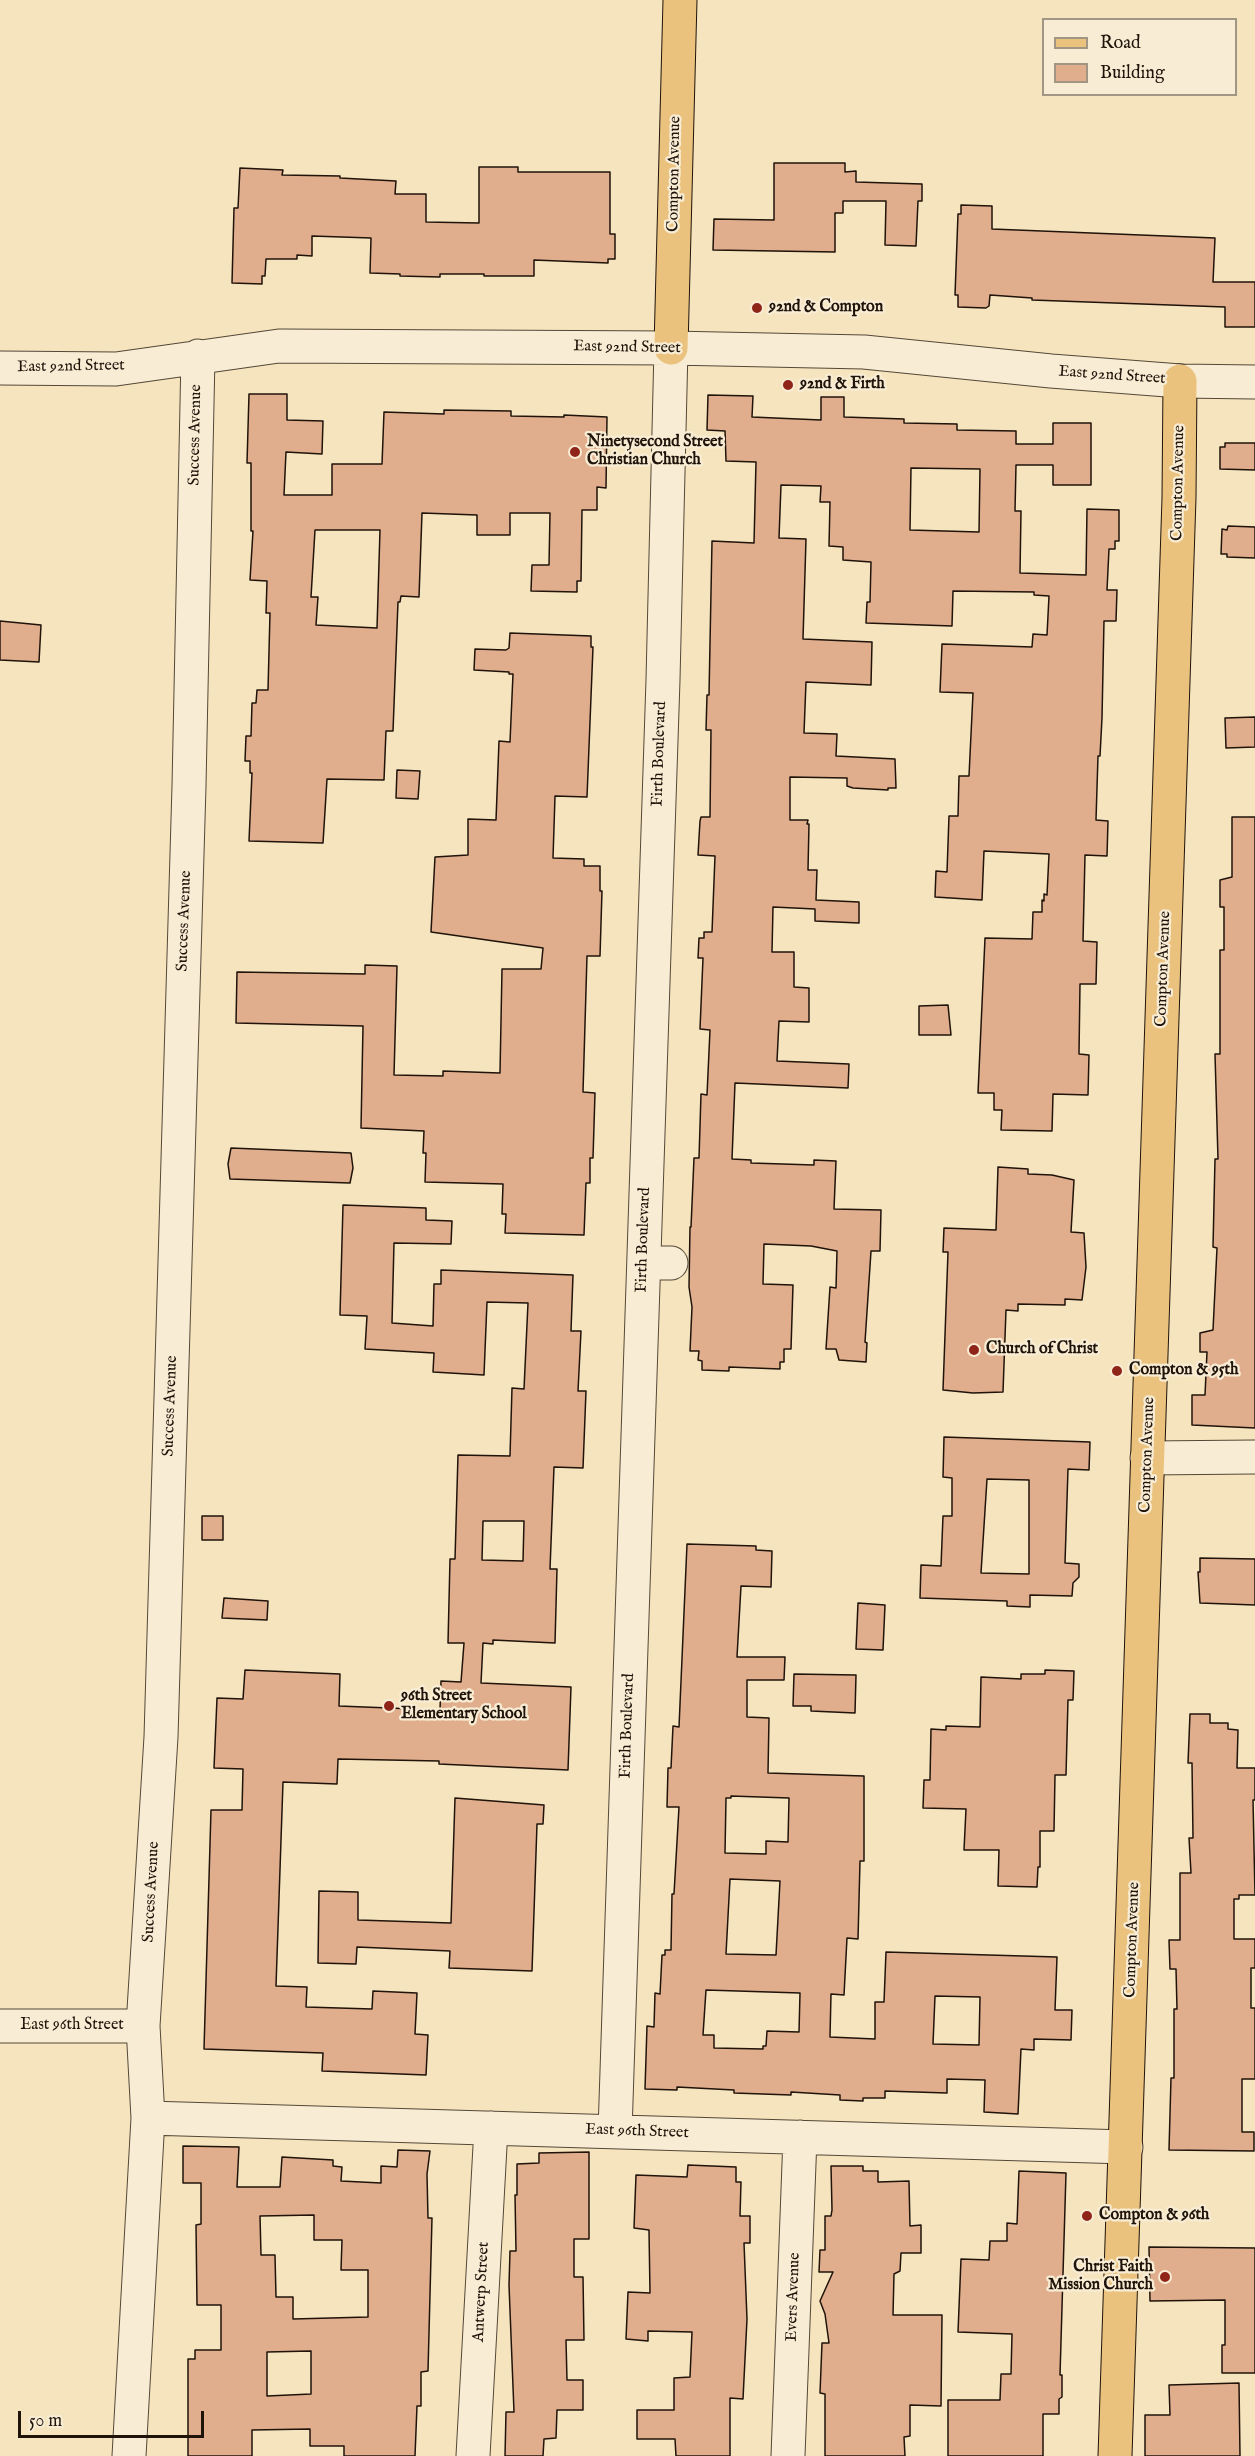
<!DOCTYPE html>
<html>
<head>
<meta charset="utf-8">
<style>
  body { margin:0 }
  #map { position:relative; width:1255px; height:2456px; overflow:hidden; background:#f5e4bd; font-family:"IM FELL English",serif }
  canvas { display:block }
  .legend { position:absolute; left:1042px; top:18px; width:195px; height:78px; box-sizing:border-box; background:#f8edd4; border:2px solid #a19683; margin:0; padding:8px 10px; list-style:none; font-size:18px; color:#1f130a }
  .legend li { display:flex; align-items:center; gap:12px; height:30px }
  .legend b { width:30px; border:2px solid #a19683 }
  .scale { position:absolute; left:18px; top:2411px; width:186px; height:27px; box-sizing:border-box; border:3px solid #1f130a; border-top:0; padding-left:8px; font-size:18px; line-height:21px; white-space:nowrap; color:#1f130a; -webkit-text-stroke:4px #f8edd4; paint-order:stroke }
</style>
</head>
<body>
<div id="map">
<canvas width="1255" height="2456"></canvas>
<ul class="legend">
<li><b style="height:8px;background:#eac27e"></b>Road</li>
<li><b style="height:16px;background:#e0ad8d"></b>Building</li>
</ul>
<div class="scale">50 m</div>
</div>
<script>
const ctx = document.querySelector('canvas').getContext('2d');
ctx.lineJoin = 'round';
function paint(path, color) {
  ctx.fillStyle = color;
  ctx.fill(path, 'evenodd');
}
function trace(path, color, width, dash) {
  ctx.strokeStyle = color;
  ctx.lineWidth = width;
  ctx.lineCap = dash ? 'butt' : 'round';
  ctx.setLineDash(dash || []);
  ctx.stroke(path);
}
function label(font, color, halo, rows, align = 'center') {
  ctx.font = font + ' "IM FELL English",serif';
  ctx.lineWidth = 4.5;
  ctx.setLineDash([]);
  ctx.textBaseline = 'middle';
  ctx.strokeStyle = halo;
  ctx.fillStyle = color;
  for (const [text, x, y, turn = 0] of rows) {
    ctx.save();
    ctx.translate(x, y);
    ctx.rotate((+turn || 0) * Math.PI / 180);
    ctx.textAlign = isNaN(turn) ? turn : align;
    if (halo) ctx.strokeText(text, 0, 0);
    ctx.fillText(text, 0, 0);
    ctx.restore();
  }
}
const building = new Path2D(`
  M774 163H845V172L856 171V182L922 184V201H918L916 246 885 245 886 201H843V213H835V252L713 250 714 219 774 220Z
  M479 167H518V172H610V234H615V259H608V263L534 260V276H484V274H440V277L400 276V274L370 273 371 238 312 236V256L297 255V259H266L265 276H262V284L232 283 234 208H238L240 168 283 170 282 175 340 176V178L396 181 395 194H426V222L479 223Z
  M961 205 992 206V229L1215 238 1213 282H1255V327H1225V307L1032 300V298L990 295 989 306 986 308 958 307V295H955L958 214H961Z
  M249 394H287V420L323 421 322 454 286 452 284 495H332V464H382L384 412 444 414V410L511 411V416L564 417V415L607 417 606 488 597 487V510H582L581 581H577V592L531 591 532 565H549L550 513H510V535H477V515L422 513 419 597 401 596 400 602H398L393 731H386L384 780 327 779 323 843 249 841 252 773H250V761H245L246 736H251L252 703H256L257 690H268L270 613H266L267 581 250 580 253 531H251V463H247ZM315 530H380L377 628 316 625 318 597H311Z
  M708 395 753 396 752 417 821 420V397H844V417L904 419V423L957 424V430L1016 431V444H1053V423H1091V485H1053V465H1016L1015 511H1021L1020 573 1086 575 1087 509 1119 510V541H1115V549H1109L1107 590H1117L1116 621H1104L1102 718 1100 756H1098L1096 820 1108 821 1107 856 1085 855 1083 941 1097 942 1096 984H1080L1079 1054 1089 1055 1088 1095 1053 1094 1052 1131 1001 1130 1002 1110H994V1093H978L985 938 1032 939 1033 912H1042V900L1044 901V894L1047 895 1049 854 984 851 982 900 935 897 936 871 947 872 949 816H958L959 776H969L973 693 940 692 942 644 1032 647 1033 634 1047 635 1049 596 1034 595V592L953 591 952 626 866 623 867 602H870L871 562 843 560V547L829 546 830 502H820L821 486 781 485 779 538 806 539 803 639 872 642 871 685 806 682 804 733 837 734 836 756 895 759 896 788H888V790L853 788 847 786V778L790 777V820H808L807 824H809L808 870H817L816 900 859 902V923L815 921V909L773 907 772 952H794V987L809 988V1022L779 1021 777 1061 849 1064 848 1088 735 1083 732 1159 751 1160V1163L814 1165V1160L836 1161 834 1209 881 1210 880 1251H871L865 1342 867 1343 866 1362 839 1360 836 1349H826L830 1287 836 1288 837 1251 811 1246 764 1244 763 1284 793 1285 791 1349H784V1362H780V1369L729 1367V1371L702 1370V1361L698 1360 699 1351H690L692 1307 689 1287 690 1227H691L694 1158H699L701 1094 707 1095 710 1030 700 1029 703 958H698L699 938H704V932H712L715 856 698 855 700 821 701 817H710L711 730H706L707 695H709L712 541 754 543 756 462 726 461 725 431 707 430ZM911 468 980 469 979 532 910 530Z
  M1225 443H1255V470L1220 469V447H1225Z
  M1228 526 1255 527V558L1227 557V554H1221L1222 529 1227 530Z
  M0 621 41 625 39 662 0 660Z
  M510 633 591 636V647H593L587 797 555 796 553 858 584 859V866H600V891H602L600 956H587L583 1092 595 1093 593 1158H590V1183H586L584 1235 505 1233 506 1214H502L503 1184 425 1182 426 1153H423L424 1131 361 1128 363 1026 236 1023 237 972 365 974V965L397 966 394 1075 443 1076V1071L500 1073 502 969H541L543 948 431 932 435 857 468 855V819L496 820 499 741 510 742 513 674H509V672L474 670 475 649 506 650 509 648Z
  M1255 717V747L1226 748 1225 718Z
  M397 770 420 771 418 799 396 798Z
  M1232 817H1255V1428L1192 1425V1395H1205L1207 1352H1200V1333L1213 1330 1217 1248 1213 1247 1215 1159H1218L1215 1054H1220V950H1224V907H1220V880L1232 877Z
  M948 1005 951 1035H919V1006Z
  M231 1148 351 1153 353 1168 350 1183 230 1179 228 1164Z
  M998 1167 1028 1169V1174L1052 1175 1074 1180 1071 1232 1084 1233 1086 1267 1082 1300 1065 1299V1305L1018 1304V1311L1006 1310 1003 1392 973 1393 943 1390 948 1252H943L944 1228 996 1230Z
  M343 1205 426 1208V1220L452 1221 451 1244 394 1243 392 1323 433 1326 434 1284H441V1270L573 1275 571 1331H581L578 1391H586L583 1468 554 1467 550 1569H557L555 1643 493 1640V1644L483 1643 481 1683 571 1687 568 1770 439 1764V1761L338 1759 337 1784 283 1782 276 1986 307 1987 306 2007 372 2009 373 1991 417 1993 415 2034 428 2035 426 2075 322 2071 323 2053 204 2049 211 1810H242L243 1769 214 1768 217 1698 243 1699 245 1670 340 1674 339 1706 440 1710 441 1681 461 1682 464 1643H448L450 1559H455L458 1455 510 1456 512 1388 524 1389 528 1303 487 1302 484 1375 433 1372 434 1353 365 1349 367 1316 340 1315ZM483 1521H524L523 1561 482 1560Z
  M944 1437 1090 1442 1089 1470 1068 1469 1065 1563 1079 1564V1577L1073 1583 1072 1596 1030 1595V1607L1007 1606V1601L920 1598 921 1565 941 1566 943 1516H952V1478L943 1477ZM987 1479 1029 1480V1574L981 1573Z
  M202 1516H223V1540H202Z
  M687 1544 756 1546V1550L772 1551 771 1587 741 1586 737 1657H785L784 1680H747V1717L769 1718 768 1773 864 1776V1861H860L858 1939 847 1938 844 1995 831 1994 830 2037 875 2039V2002H884L886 1952 1057 1957 1055 2010H1072L1071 2040 1034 2039V2050L1021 2049 1018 2114 984 2112 985 2080 947 2079V2093L885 2091V2098H863V2101L840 2100V2095L791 2092V2095L734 2093V2090L677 2087V2090L645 2089 647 2026 654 2027 655 1993 660 1994 662 1955H665V1950H671L672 1894H674L679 1807H667L668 1768H671L673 1726 679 1727ZM731 1796 789 1798 788 1842 766 1841V1854L725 1853 726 1798H731ZM730 1879 780 1881 776 1955 726 1954ZM706 1990 800 1993 799 2032 767 2031 766 2046H763V2049L714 2048V2035H703ZM935 1996 980 1997 979 2045 933 2044Z
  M1200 1558 1255 1559V1605L1200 1603 1198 1572H1200Z
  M224 1598 268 1601 267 1620 222 1618Z
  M858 1603 885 1605 883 1650 856 1649Z
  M1045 1670 1074 1671 1073 1700H1068L1066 1775H1055L1054 1831H1040V1867H1038L1037 1887 998 1886 999 1850H964L966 1809 923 1808 924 1780H930L931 1729 946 1730V1726L980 1727 981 1677 1021 1679V1674H1045Z
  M794 1674 856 1675 855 1713 811 1711V1706H793Z
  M1190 1714H1210V1723H1228V1729L1238 1730 1237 1768H1255V1800H1253L1255 1895H1239V1899H1234V1939H1255V1968H1251V2008H1255V2079H1242V2132H1254V2151L1169 2150 1171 2078H1174V2009H1177L1176 1969H1170L1169 1940H1180V1873H1191L1189 1838H1193L1192 1763H1188Z
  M455 1798 544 1805 543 1824H537L532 1971 449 1968 450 1951 357 1947 356 1964 318 1963 319 1891 358 1892V1920L451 1923Z
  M183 2146 239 2147 237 2187H280L282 2157 333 2160V2166L342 2167 341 2181 381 2183V2166L397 2167 398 2150 430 2151 427 2174 428 2218H432L428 2371 421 2372V2406H417L415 2456H344V2446H310V2429L252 2430V2456H188V2359H195V2350H221V2305H197L196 2225 201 2224V2183H183ZM314 2215V2240H342L341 2270H368V2317L293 2319V2297H276L275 2255H261L260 2216ZM311 2351V2394L267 2396V2352Z
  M589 2152V2239H574V2277H583L584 2340H566L567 2380H583V2410H557L556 2438 544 2439 543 2456H505L506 2412H514L509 2285 510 2251H516L515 2195H517V2164L539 2163V2153Z
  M688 2165 736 2167V2182H741L740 2216H750V2243H744L747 2319 743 2399 730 2398V2456H676L675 2439H637V2410H674V2378L690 2377 692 2332 648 2331V2341L626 2339 628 2292 650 2293 649 2230 634 2228 636 2175 687 2177Z
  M831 2166H863V2171H878V2182L909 2181 910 2226 921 2225V2253H901L900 2271 894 2274 893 2315H942L941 2406 910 2405V2436L904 2437 905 2456H825V2394L820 2393 822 2343H829L825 2314 820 2301 833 2272H819L820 2250H825V2216H831L832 2210Z
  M1019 2171 1066 2173 1060 2375H1062V2397L1059 2399V2414H1043V2456H948V2400H1000L1001 2374H1011L1012 2334 958 2332 961 2259 989 2260 990 2241H1007V2223L1017 2224Z
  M1149 2247 1255 2248V2373H1222V2345H1225V2300L1150 2301Z
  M1239 2383 1240 2456H1145V2415H1170L1169 2385Z`);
const minor = new Path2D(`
  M0 368 116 369 279 346 671 348 864 352 1051 371 1180 381 1255 382
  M644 1263H671
  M1147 1458 1255 1457
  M0 2026H143
  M148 2118 1126 2147
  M615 2131 663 680 671 348
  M129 2456 148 2118 143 2026 161 1737 189 786 198 356
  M473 2456 491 2128
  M788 2456 800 2137`);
const major = new Path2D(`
  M671 348 680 0
  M1115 2456 1179 498 1180 381`);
const markers = [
  [757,308,6,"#8f2418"],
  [788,385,6,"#8f2418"],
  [575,452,6,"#8f2418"],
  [974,1350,6,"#8f2418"],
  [1117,1371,6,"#8f2418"],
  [389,1706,6,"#8f2418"],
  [1087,2216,6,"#8f2418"],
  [1165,2277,6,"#8f2418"]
];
const streetNames = [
  ["Compton Avenue",675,174,-89],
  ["East 92nd Street",627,348,1],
  ["East 92nd Street",71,367,-1],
  ["East 92nd Street",1112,376,4],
  ["Success Avenue",196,435,-89],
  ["Compton Avenue",1179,483,-89],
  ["Firth Boulevard",660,754,-88],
  ["Success Avenue",185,921,-88],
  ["Compton Avenue",1164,969,-88],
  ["Firth Boulevard",644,1240,-88],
  ["Success Avenue",171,1406,-88],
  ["Compton Avenue",1148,1455,-88],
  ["Firth Boulevard",628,1726,-88],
  ["Success Avenue",152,1892,-87],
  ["Compton Avenue",1133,1940,-88],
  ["East 96th Street",72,2026],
  ["East 96th Street",637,2132,2],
  ["Antwerp Street",482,2292,-87],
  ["Evers Avenue",794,2297,-88]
];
const poiNames = [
  ["92nd & Compton",769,308],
  ["92nd & Firth",800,385],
  ["Ninetysecond Street",587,443],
  ["Christian Church",587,461],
  ["Church of Christ",986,1350],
  ["Compton & 95th",1129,1371],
  ["96th Street",401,1697],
  ["Elementary School",401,1715],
  ["Compton & 96th",1099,2216],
  ["Christ Faith",1153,2268,"right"],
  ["Mission Church",1153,2286,"right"]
];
paint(building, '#e0ad8d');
trace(building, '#1f130a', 1.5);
trace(minor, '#544737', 35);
trace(major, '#1f130a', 35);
trace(minor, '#f8edd4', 33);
trace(major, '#eac27e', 33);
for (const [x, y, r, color] of markers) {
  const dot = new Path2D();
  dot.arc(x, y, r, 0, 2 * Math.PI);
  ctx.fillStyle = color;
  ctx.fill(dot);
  trace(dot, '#f8edd4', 2);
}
label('16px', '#1f130a', '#f8edd4', streetNames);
label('bold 16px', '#1f130a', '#f8edd4', poiNames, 'left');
</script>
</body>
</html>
